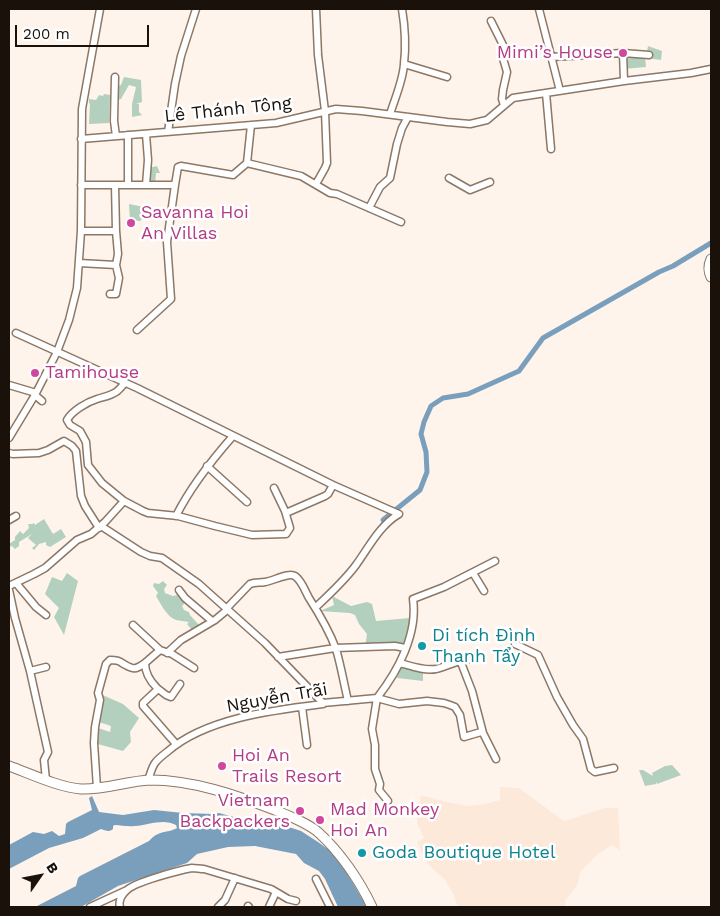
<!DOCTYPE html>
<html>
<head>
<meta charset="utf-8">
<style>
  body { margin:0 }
  #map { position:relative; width:720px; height:916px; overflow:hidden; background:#fef4ec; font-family:"Work Sans",sans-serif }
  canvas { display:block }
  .frame { position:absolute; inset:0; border:10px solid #19110a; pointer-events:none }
  .north { position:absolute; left:15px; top:851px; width:50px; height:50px; -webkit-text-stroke:4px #fff; paint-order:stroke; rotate:57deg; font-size:14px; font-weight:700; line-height:20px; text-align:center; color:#19110a }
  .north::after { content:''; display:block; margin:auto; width:18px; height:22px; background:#19110a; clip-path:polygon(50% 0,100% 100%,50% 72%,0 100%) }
  .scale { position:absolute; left:15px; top:25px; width:134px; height:22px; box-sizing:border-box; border:2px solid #19110a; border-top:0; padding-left:6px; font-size:15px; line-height:18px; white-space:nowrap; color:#19110a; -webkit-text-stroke:4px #fff; paint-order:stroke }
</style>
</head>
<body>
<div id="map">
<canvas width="720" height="916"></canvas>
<div class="frame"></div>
<div class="north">B</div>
<div class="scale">200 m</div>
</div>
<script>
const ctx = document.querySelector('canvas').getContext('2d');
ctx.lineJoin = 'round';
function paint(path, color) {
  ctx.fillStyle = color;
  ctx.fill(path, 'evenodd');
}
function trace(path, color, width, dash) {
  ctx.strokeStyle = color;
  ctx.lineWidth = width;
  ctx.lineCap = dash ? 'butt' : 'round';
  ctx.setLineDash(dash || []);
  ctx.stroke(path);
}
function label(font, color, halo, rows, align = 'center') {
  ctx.font = font + ' "Work Sans",sans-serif';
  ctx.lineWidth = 5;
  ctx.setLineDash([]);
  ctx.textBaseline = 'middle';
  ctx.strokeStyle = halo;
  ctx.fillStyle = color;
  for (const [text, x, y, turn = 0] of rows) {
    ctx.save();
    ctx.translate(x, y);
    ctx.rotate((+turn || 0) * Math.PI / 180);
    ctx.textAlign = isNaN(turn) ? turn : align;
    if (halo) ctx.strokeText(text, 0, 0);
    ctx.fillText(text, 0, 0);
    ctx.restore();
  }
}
const built = new Path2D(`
  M500 787 519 788 564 821 605 808H618L620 850 612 845 598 854 585 867 580 873 578 884 565 901V907H458L453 894 445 880 427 863 417 842 424 838 417 823 421 795 446 802 469 806 485 804 500 800Z`);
const green = new Path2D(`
  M648 46 662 51 661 60 646 58Z
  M629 56 645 57 646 67 623 69Z
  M124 77 141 80 142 102 136 104H139V112L142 115 132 117V104L136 87 129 85 121 99 114 101 117 87 121 85Z
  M104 94 110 95 109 123 89 124 90 104 89 103V99L96 100 99 95 103 96Z
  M157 166 160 173H156L155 185H144L148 168Z
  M129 204 144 207 143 218 140 221 130 220Z
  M44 519 53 534 61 529 66 537 50 547 46 545V542L39 544 34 550 32 548 36 545 28 538 32 534 19 542V546L15 549 12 546 9 547V544L15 540V537L20 531 23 534 29 528 28 524H32L34 523 35 525Z
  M67 573 78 581 64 635 54 617 59 608 45 594 52 577 62 581Z
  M163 581 167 585 164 589 165 593 173 596 181 594 192 604 189 607 185 603 182 606 184 610 189 612 190 615 199 625 192 630 187 624 189 622C184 621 180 621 176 620 166 616 161 604 156 596L158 593 153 586 154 583 159 584Z
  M332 596 351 606 367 602 372 604 376 621 410 618 404 647 365 648 367 634 359 624 355 615 350 613 320 611 334 605Z
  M400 665 423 669V681L397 678Z
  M98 693 123 704 139 718 130 732 131 742 123 751 94 743 95 727 110 732 111 726 96 721Z
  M672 765 681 775 657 784 656 782V784L645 786 639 770H643L653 776 652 773 665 766Z`);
const water = new Path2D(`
  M92 796 99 812 123 815 154 810 183 813 213 814 219 813 245 820 277 823 301 831 318 842 329 850 345 870 367 907H338L325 879 319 871 304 863 296 854 255 846 228 847 197 854 187 863 118 886 81 907H35L76 886 78 878 80 876 149 841C160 829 166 834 177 828L176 825C164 818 148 825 135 826 128 827 121 825 115 825L113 826V829C110 832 106 831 101 829L83 838 49 848 9 869V845L33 832 44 834 52 831 59 836 65 834 66 824 68 822 92 810 89 798Z`);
const canal = new Path2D(`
  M383 520 420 490 427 472 426 452 421 434 424 422 431 406 443 398 468 394 519 371 543 338 659 272 673 266 711 243`);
const minor = new Path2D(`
  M316 9 318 55 325 111 327 163 325 168 316 184
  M539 9 560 91
  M491 21 503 45 502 55 507 72 503 90 502 99 504 105
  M623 53 624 81
  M551 57 623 53 649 55
  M404 64 447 77
  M115 77 114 121 116 136
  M546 93 551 149
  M390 114C395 98 403 81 404 64 406 46 405 27 402 9
  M168 132 175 84 181 56 196 9
  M146 134 148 160 146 185
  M81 139 276 123 336 109 362 111 447 122 470 124 487 120 513 98 624 81 691 73 711 69
  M247 163 251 125
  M449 178 470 190 490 182
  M81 185H175L178 167 181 166 233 175 247 163 301 176 330 193 337 194 401 222
  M128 185V135
  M369 208 380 187 390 178 397 144 402 128 408 117
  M81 231H116
  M79 263 116 265
  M110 294H116L119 278 116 265 118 254 116 231 115 185
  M137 330 171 299 167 242 175 185
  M16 333 137 388 333 485 399 514C380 525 369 547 356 565 345 580 330 594 316 607
  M125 383C122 386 119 390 116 392 110 396 103 397 97 399 87 402 72 411 67 420L70 425 80 431 86 442 88 465 102 483 124 501 143 511 148 513 178 516 215 526 252 535 286 534 290 528 285 511 274 488
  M9 385 36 393
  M35 395 42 401
  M9 438 35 395 57 352 69 320 77 288 81 231 82 109 100 9
  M9 453 13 454 39 453 48 450 64 441 72 446 76 451 81 496 85 506 99 528
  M207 466 247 502
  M286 513 325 496 328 494 333 485
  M176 516C191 486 211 461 233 436
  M9 520 16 516
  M101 526 141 552 150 556 162 558 199 584 265 643 323 703
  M473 573 484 591
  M16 583 36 607 46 615
  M9 586 34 574 45 568 77 540 91 534 105 522 124 501
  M9 590 15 618 30 671 48 752 44 760 46 780
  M179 590 185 598 212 621
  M226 609 250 584C255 582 260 583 265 582 273 581 289 572 295 576 302 581 305 591 309 598 318 612 330 633 336 649 341 666 344 684 348 701
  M133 625 160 650 172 654 194 668
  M515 644 538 655 557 697 573 725 583 739 591 769 595 772 614 768
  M160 650 145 663C145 673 150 681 157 688V690L143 703V706L176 744
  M167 653 181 640 215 620 227 610
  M278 657 335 648 395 646 405 648
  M460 660 472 691 483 733
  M400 663C411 666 424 671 436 669 448 666 458 660 471 659
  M30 671 46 667
  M157 688 166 695 171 697 180 684
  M302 707 307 745
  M148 780C150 775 152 767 155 763 158 759 163 755 167 752 205 718 274 710 323 704V703L377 698C398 671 418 634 413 599L444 587 495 561
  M97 788 94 743 95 727 100 700 98 693 106 664 110 660C114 660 119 660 122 663 133 669 134 671 145 663
  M388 801 379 790 380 784 375 769V745L372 729 377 698 399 704 427 701 444 703 450 705 455 707 460 715 464 737 481 732 483 733 496 759
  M316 879 330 907
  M248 906 249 907
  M90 907 127 890
  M120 907C118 901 122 894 127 890 135 882 180 870 192 868 196 868 200 869 204 869L271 889 288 899 296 901
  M218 907 225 900 235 878
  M269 907 276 892`);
const major = new Path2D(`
  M711 259C708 266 708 271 711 277
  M9 766C31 774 58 787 81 789 104 790 127 781 150 780 193 780 235 795 275 810 289 816 308 823 319 833 340 852 360 881 372 907`);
const markers = [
  [623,53,5,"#d1479c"],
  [131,223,5,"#d1479c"],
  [35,373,5,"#d1479c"],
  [422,646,5,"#0f9aa8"],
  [222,766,5,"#d1479c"],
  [300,811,5,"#d1479c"],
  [320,820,5,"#d1479c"],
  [362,853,5,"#0f9aa8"]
];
const hotelNames = [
  ["Mimi’s House",613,53,"right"],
  ["Savanna Hoi",141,213],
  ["An Villas",141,234],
  ["Tamihouse",45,373],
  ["Hoi An",232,756],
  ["Trails Resort",232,777],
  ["Vietnam",290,801,"right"],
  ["Backpackers",290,822,"right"],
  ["Mad Monkey",330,810],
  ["Hoi An",330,831]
];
const streetNames = [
  ["Lê Thánh Tông",228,110,-6],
  ["Nguyễn Trãi",277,698,-10]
];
const cultureNames = [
  ["Di tích Đình",432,636],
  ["Thanh Tẩy",432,657],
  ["Goda Boutique Hotel",372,853]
];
paint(built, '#fde9da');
paint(green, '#b3d0be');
paint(water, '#7a9fbc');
trace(canal, '#7a9fbc', 5);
trace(minor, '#8d7765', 9);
trace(major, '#8d7765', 11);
trace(minor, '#fff', 6);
trace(major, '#fff', 9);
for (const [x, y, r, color] of markers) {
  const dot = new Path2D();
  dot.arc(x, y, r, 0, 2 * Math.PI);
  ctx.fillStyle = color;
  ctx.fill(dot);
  trace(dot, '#fff', 2);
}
label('18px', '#b23c85', '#fff', hotelNames, 'left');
label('18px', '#19110a', '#fff', streetNames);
label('18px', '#0d838f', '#fff', cultureNames, 'left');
</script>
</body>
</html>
